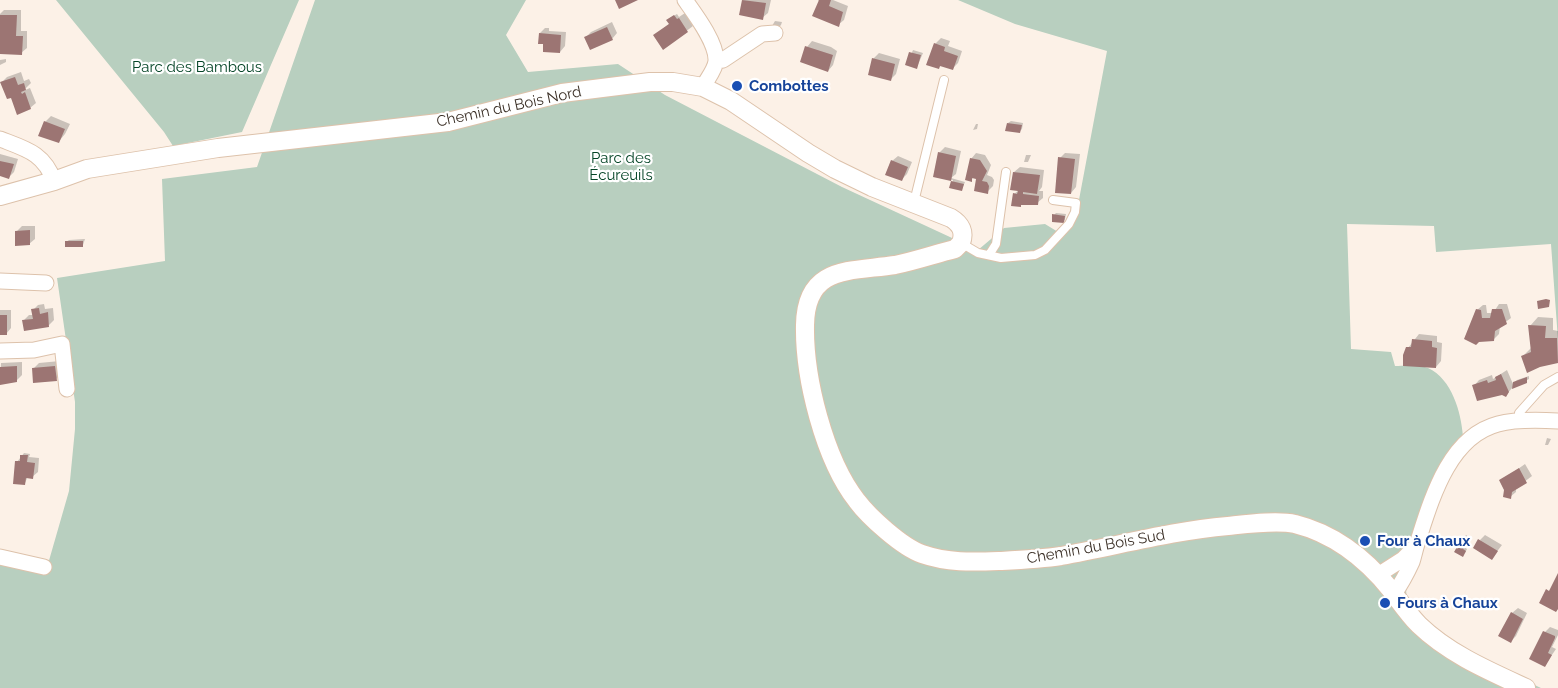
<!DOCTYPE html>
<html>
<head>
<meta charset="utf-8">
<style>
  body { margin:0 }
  canvas { display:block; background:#fcf1e7 }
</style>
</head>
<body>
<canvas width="1558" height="688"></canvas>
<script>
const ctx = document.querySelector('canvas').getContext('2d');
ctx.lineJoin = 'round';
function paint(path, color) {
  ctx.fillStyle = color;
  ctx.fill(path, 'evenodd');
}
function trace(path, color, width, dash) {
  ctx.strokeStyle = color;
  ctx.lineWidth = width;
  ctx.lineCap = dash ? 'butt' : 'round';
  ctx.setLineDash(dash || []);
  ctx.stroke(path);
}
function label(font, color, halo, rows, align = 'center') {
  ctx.font = font + ' Raleway,sans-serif';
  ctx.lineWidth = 4.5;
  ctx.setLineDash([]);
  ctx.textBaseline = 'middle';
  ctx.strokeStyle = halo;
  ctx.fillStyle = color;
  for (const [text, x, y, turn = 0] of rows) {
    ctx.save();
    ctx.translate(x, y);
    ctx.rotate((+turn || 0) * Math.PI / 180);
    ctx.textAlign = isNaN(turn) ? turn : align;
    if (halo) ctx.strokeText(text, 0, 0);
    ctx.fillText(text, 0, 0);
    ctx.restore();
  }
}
const green = new Path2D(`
  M56 0H299L242 132 173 146 164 132Z
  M315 0H526L506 35 528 72 618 64 665 95 842 187 978 250 1004 228 1045 224 1063 235 1075 221 1107 51 1015 24 958 0H1558V340L1551 244 1436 252 1434 226 1347 224 1351 349 1391 352 1395 366C1405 366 1419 365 1428 368 1452 379 1461 412 1463 436 1453 462 1400 576 1407 596 1420 636 1505 671 1541 688H0V558L48 564 69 491 75 429V402L57 278 165 261 162 179 257 167Z`);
const shadow = new Path2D(`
  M743 0H771L768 13 762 18 740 14Z
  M818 0H833L848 6 844 20 838 25Z
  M4 10H21V31H27V48L21 53 0 34V14Z
  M685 13 693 26 664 48 655 35 670 23V18L677 14 679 17Z
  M775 21 782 22 781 25 779 27 772 26Z
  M612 22 617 33 612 39 586 37 591 32Z
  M545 28H549V31L566 32 565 46 560 52 545 43 540 33Z
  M941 38 950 41 948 46 962 51 958 63 952 69 942 65 939 67 935 44Z
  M812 41 831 47 837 51 833 65 828 71 807 47Z
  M913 50 923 53 917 67 907 64Z
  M879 53 900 59 896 74 890 80 873 59Z
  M6 59V62L0 65V60Z
  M21 72 24 81 29 79 31 83 23 91 30 88 36 103 30 108 11 96 2 82 7 77Z
  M51 116 70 124 65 134 60 140 45 122Z
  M1011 121 1023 123 1022 129 1019 132 1008 123Z
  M976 124H978L977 129 973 130Z
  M945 147 961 151 956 174 951 178 965 182 962 189 951 187 953 180 934 176 939 153Z
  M976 153 985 155 991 165 987 175 992 177 994 180 993 186 987 192 978 178 974 177 971 180V159Z
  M1065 153 1080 154 1076 187 1071 193 1060 158Z
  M0 154 18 159 14 172 9 177 0 175Z
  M1026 155H1031L1028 162H1024Z
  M898 156 912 162 907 174 901 180 892 161Z
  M1020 167 1044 170 1042 187 1039 191H1043V198L1037 203 1014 194 1019 190 1014 172Z
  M1056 213 1066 214 1065 219 1063 222 1054 215Z
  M22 226H35V239L29 244 17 231Z
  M85 239 83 245 66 242 69 240Z
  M44 304 45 309 53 308 54 320 49 325 23 321 29 315H34L33 310 38 305Z
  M1499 304H1507L1511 318 1500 326 1499 334 1493 340 1477 310 1483 305H1486L1487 313H1493Z
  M0 310H11V328L6 334H0Z
  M1538 317 1553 318V330L1558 331V361L1539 365 1523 356 1532 347 1530 326Z
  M1419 334 1437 336V342L1442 343 1441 361 1436 367 1408 348Z
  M60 361 61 374 56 379 34 368 39 363Z
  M22 362V375L16 381 0 383 1 363Z
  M1507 370 1513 384 1517 380 1529 376V379L1513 387 1506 395 1474 386 1479 380 1492 375 1493 379Z
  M1547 438 1551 439 1548 445H1545Z
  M24 453 30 454 29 457 39 458 38 472 32 477 28 476 25 483 17 462Z
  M1525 464 1532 476 1516 488V492L1510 497 1501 481Z
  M1466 535 1469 537 1464 547 1467 549 1465 553 1456 551Z
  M1485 535 1502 545 1492 558 1480 540Z
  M1518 608 1527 613 1516 636 1511 641 1512 613Z
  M1550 627 1558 630V635L1552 647 1556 649 1545 665V632Z`);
const building = new Path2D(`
  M615 0H638L619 9Z
  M742 0 766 3 763 20 739 15Z
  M819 0H831L829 6 843 12 839 27 812 16Z
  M0 15H17L16 36H23L22 55 0 54Z
  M674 15 677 19 679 18 688 32 663 50 653 35 669 24 666 20Z
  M607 27 613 40 590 50 584 37Z
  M539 33 561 35 560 53 543 52V44H538Z
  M934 43 945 47 944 51 958 56 953 70 940 66 939 69 926 65Z
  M805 46 833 55 828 72 800 62Z
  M909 52 921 55 917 69 905 65Z
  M872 58 895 64 891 81 868 75Z
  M15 77 18 85 24 83 26 90 21 92 22 94 25 92 31 109 17 115 11 98 7 99 0 82Z
  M44 121 65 129 59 143 38 136Z
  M1007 123 1022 125 1020 133 1005 131Z
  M938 152 956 156 951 181 933 177Z
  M1058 157 1075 159 1071 194 1055 193Z
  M970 158 980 160 987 171 982 181 987 182 989 186 988 194 974 191 976 179 972 178V182L965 180Z
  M891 160 908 167 902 181 885 175Z
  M0 161 14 164 9 179 0 176Z
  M1013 172 1040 175 1037 194 1023 192V194L1039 196 1038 205H1021V207L1011 206 1013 193 1017 194 1018 191 1010 190Z
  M951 181 964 184 962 191 949 188Z
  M1052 214 1065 216 1064 223 1052 222Z
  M30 230V245L15 246V231Z
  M65 241H83V247H65Z
  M1546 299 1550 300 1549 307 1538 309 1537 301Z
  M39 308 40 314 48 312 49 327 24 331 22 320 33 319 31 309Z
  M1476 309 1481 310 1482 318H1490L1492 309H1502L1507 324 1495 331 1494 341 1479 342 1476 345 1464 339Z
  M0 315H7V335H0Z
  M1528 325 1546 326 1545 338H1557L1558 363 1540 367 1527 373 1521 356 1531 352Z
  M1412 339 1432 341V347L1437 348 1436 368 1403 366V355L1406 347H1411Z
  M17 366V382L0 385V367Z
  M55 366 57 381 33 383 32 368Z
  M1501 374 1509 392 1506 397 1502 395 1477 401 1472 385 1487 380 1488 383 1496 380 1495 377Z
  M1527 377V383L1512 389 1513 382Z
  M20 455H28L27 462 35 463 33 479 26 478 25 485 13 484 15 461H20Z
  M1519 468 1527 483 1512 492 1511 499 1503 497 1504 490 1499 480Z
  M1463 537 1468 540 1463 549 1466 551 1463 557 1454 552Z
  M1478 539 1498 551 1492 560 1473 548Z
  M1558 573V609L1556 612 1539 603 1546 589 1549 591Z
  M1511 612 1523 619 1511 643 1498 636Z
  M1543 631 1555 636V638L1548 653 1552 655 1545 667 1529 659Z`);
const service = new Path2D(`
  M914 202 944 80
  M961 243 978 253 1001 258 1035 255 1045 250 1069 224 1075 212 1076 203 1053 200
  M989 255 996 244 1006 172
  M1520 422 1519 413 1544 385 1558 377`);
const minor = new Path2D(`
  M685 0C695 14 717 43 716 61 715 70 707 79 703 87
  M716 61 723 60 762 34 775 33
  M0 139C26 149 44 153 54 181
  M0 281 46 283
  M0 351 34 350 62 344 67 389
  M0 557 44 567
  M1378 575 1403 559 1416 546
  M1394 594C1401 584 1407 573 1412 562 1414 556 1415 550 1417 544 1431 501 1448 437 1498 424 1516 419 1540 420 1558 421`);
const tertiary = new Path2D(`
  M0 196 54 181 87 169 218 148 448 122 562 93 650 82H673L703 87 731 101 808 153 835 169 872 187 951 218C961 224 965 232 961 243L955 249C935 254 915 261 895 265 850 272 806 265 805 325 804 377 824 459 857 501 869 517 902 547 922 554 948 563 972 562 1000 561 1020 560 1041 559 1061 556 1117 546 1171 531 1228 526 1247 524 1277 520 1295 524 1335 534 1366 559 1391 590 1400 602 1409 615 1419 625 1449 654 1489 671 1526 688`);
const markers = [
  [737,86,6,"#1a4fb4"],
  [1365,541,6,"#1a4fb4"],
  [1385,603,6,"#1a4fb4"]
];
const parkNames = [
  ["Parc des Bambous",197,67],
  ["Parc des",621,158],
  ["Écureuils",621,175]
];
const transitNames = [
  ["Combottes",749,86],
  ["Four à Chaux",1377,541],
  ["Fours à Chaux",1397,603]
];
const streetNames = [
  ["Chemin du Bois Nord",509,107,-12],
  ["Chemin du Bois Sud",1096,547,-10]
];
paint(green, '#b8cfbf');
paint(shadow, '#0003');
paint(building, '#9c7573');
trace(service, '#ddc2ab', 10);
trace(minor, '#ddc2ab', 17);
trace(tertiary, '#ddc2ab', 20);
trace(service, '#fff', 8);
trace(minor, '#fff', 15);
trace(tertiary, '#fff', 18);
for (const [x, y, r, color] of markers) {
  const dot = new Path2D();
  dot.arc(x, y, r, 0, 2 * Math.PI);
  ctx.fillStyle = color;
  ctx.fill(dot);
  trace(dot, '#fff', 2);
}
label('15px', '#054527', '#fff', parkNames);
label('bold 15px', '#164399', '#fff', transitNames, 'left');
label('15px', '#3d3229', '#fff', streetNames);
</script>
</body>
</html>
